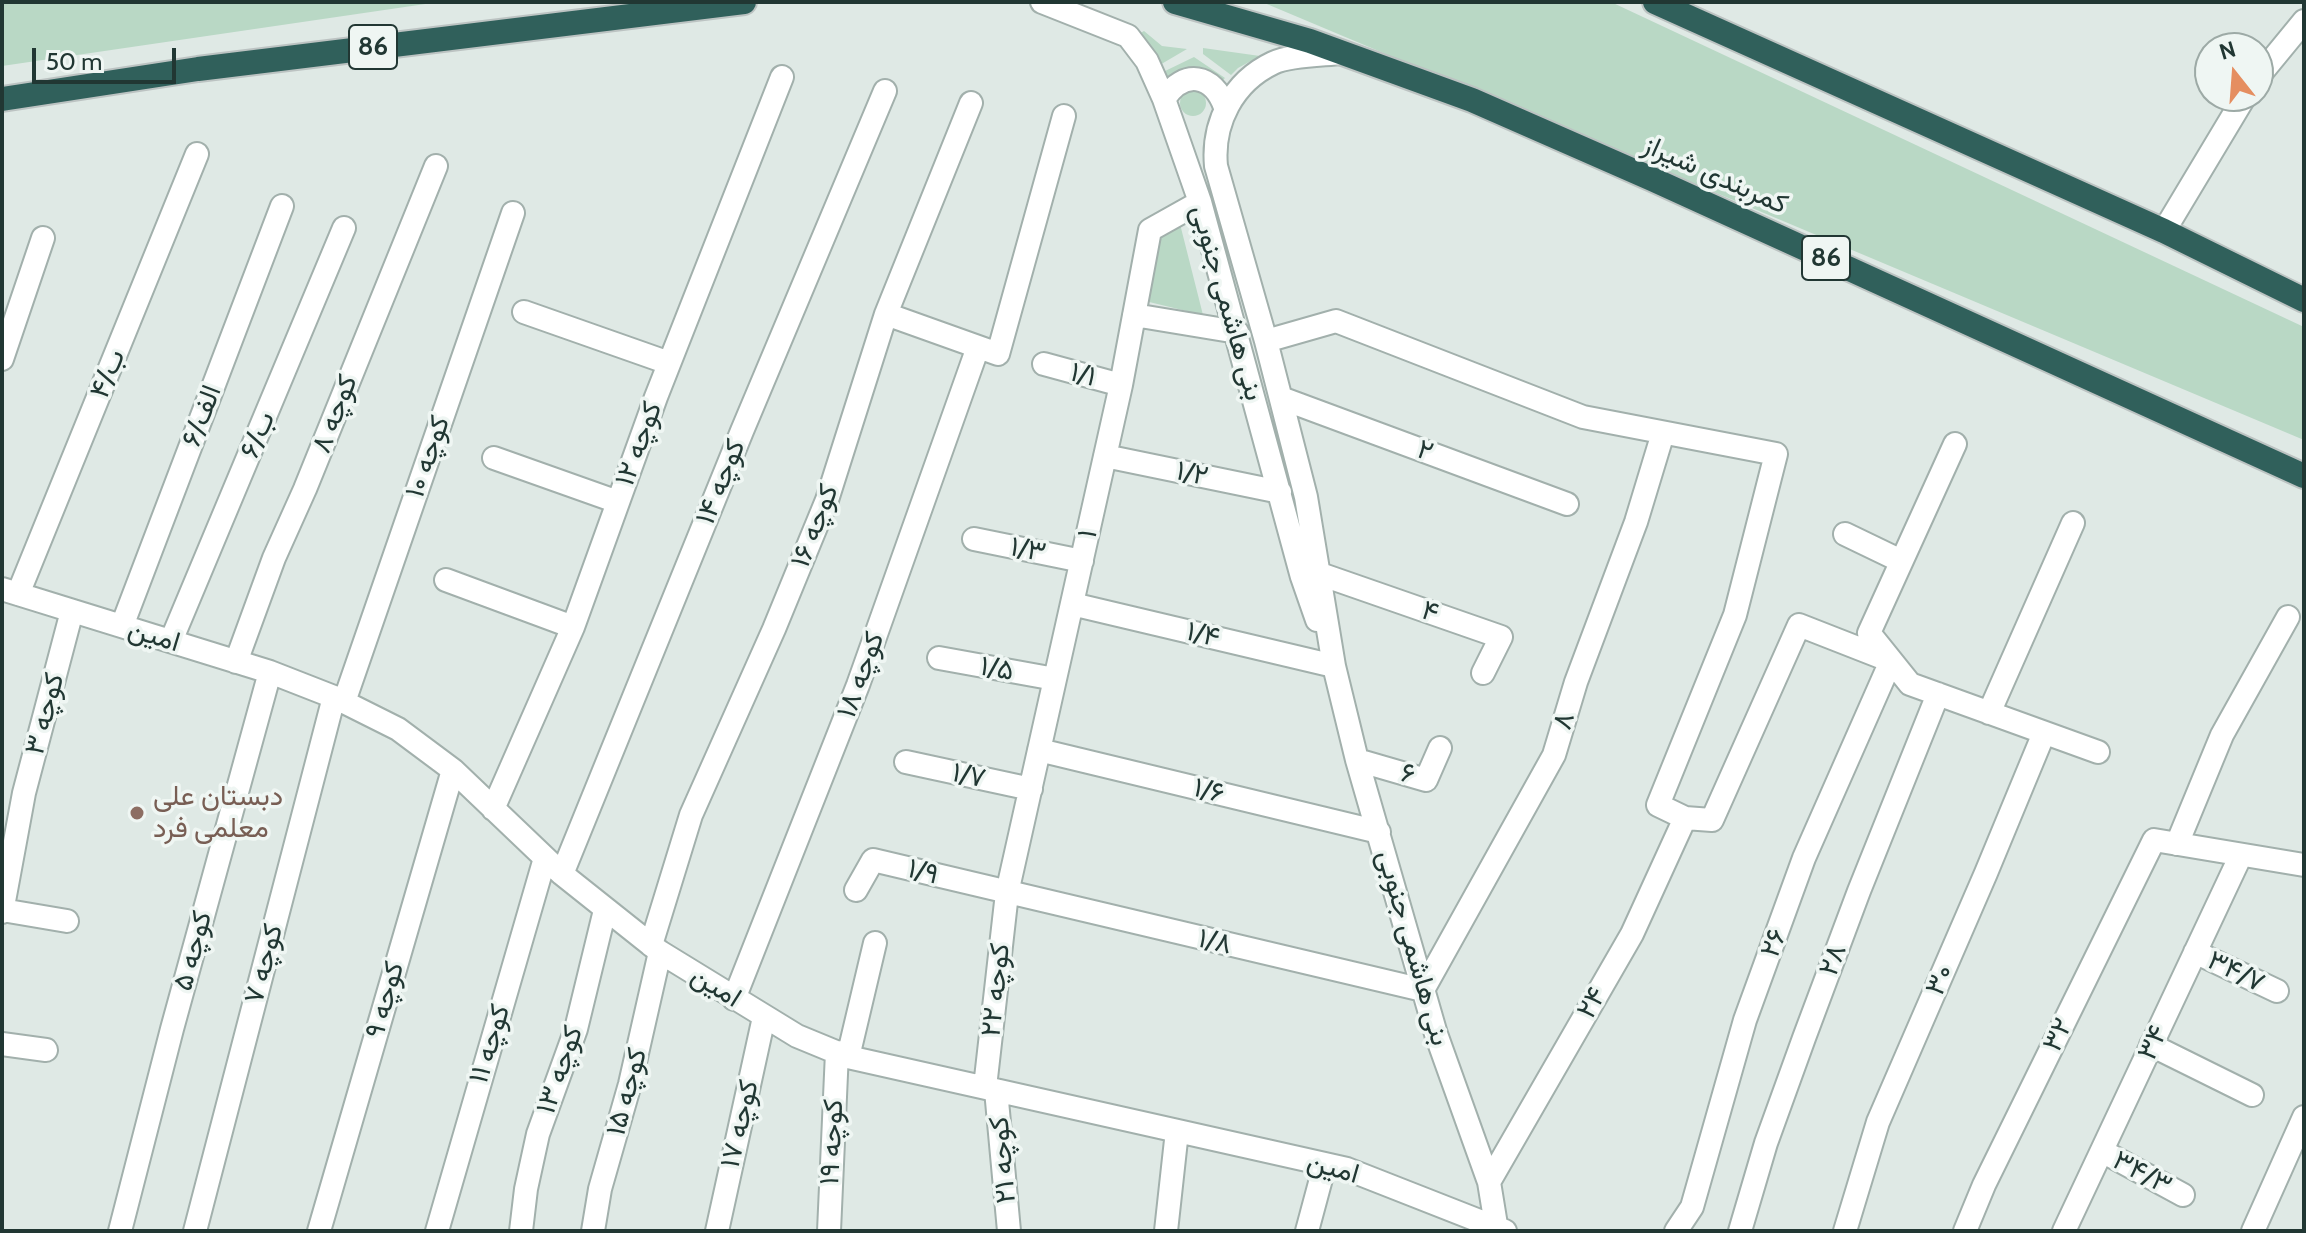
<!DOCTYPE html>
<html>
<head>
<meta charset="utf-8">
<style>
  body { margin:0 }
  #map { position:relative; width:2306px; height:1233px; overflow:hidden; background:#dfe9e5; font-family:Cabin,sans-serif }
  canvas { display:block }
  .frame { position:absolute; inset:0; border:4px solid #213733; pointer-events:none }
  .north { position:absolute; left:2194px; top:32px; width:80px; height:80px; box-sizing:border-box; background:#eff6f3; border:2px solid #9daaa6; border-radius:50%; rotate:343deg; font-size:22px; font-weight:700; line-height:32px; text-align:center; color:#213733 }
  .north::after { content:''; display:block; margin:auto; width:28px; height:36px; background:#e58e60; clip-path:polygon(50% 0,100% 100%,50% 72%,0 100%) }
  .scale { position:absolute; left:32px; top:48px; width:144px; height:36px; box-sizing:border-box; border:4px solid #213733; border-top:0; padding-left:10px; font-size:24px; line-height:28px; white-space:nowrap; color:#213733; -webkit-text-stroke:6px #eff6f3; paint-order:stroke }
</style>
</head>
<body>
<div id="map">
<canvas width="2306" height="1233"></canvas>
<div class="frame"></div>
<div class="north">N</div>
<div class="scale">50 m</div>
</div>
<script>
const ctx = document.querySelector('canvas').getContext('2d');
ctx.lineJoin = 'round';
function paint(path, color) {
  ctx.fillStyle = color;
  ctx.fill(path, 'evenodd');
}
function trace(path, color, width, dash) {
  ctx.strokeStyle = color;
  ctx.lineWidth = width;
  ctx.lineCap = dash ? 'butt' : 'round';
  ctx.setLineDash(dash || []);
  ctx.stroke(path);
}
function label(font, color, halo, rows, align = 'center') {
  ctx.font = font + ' Cabin,Vazirmatn,sans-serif';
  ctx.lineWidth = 7;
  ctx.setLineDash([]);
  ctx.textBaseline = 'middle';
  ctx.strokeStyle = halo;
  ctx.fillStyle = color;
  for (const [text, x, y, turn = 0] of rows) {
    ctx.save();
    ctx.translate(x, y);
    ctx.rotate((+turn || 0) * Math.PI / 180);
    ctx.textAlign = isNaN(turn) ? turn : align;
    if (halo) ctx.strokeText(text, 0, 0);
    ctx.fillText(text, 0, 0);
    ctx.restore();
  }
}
const green = new Path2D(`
  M2 2H439L2 66Z
  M1262 2H1611L2304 327V440Z
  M1144 31 1162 46 1187 49 1158 66 1135 36Z
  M1203 48 1260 56 1238 68 1231 75 1203 54Z
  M1194 57 1225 78 1219 84 1197 68 1164 79 1161 73Z
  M1180 103a13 13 0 1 1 26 0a13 13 0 1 1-26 0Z
  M1180 224 1203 315 1145 301 1162 235Z`);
const minor = new Path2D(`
  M1042 2 1128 36 1147 61 1164 99 1200 202 1302 577 1317 620
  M1341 53C1323 55 1289 55 1273 63 1233 82 1212 123 1216 166L1266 341 1306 497 1334 666 1357 760 1436 1034 1489 1182 1497 1231
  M2258 77 2304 21
  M1164 99C1184 69 1213 74 1225 107
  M2164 231 2245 96
  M524 312 669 363
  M886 314 998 354 1064 116
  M1134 315 1237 332
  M1266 341 1336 321 1583 417 1776 454 1735 615 1658 805 1685 818 1712 820 1799 625 1891 661 1804 858 1745 1020 1692 1207 1676 1231
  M2 359 43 238
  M1044 364 1121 385
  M1281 398 1567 504
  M1955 444 1869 633 1910 684 2098 752
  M1105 456 1280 492
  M494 458 618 502
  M1845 534 1901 561
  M974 539 1082 561
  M1320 574 1501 637 1483 673
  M446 580 573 627
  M2 589 270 672 334 697 398 729 453 770 562 874 660 952 797 1036 848 1057 1347 1169 1505 1231
  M18 594 197 154
  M1072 604 1334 666
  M122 626 282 206
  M171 641 344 228
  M939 658 1055 679
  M236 662 274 558 305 489 436 166
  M344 702 513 213
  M1989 713 2073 523
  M1039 750 1379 832
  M1357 760 1426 780 1440 748
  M906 762 1031 789
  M493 809 573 627 656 397 782 77
  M2177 844 2222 735 2288 617
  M562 874 742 431 885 91
  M856 890 873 860 1423 990 1554 755 1576 682 1636 522 1663 433
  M2 910 67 921
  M2 912 24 793 72 611
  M651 945 691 815 774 629 827 500 886 314 971 103
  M2195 952 2277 991
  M734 999 858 685 978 347
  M2 1044 46 1050
  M2151 1045 2252 1095
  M848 1057 875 943
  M985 1087 1007 893 1121 385 1150 230 1200 202
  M996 1090 1009 1231
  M2102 1151 2183 1195
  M1489 1182 1632 934 1685 818
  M120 1231 172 1029 270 672
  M195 1231 334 697
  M319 1231 453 770
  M437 1231 545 858
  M521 1231 526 1189 538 1134 576 1029 605 910
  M593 1231 600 1189 630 1084 660 952
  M717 1231 764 1017
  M829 1231 837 1052
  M1166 1231 1177 1131
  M1307 1231 1325 1164
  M1740 1231 1766 1143 1804 1038 1859 891 1938 694
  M1845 1231 1878 1122 1986 873 2044 733
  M1965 1231 1984 1185 2154 840 2304 865
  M2064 1231 2241 855
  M2253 1231 2304 1117`);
const highway = new Path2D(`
  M1175 2 1310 41 1472 100 1652 179 2304 476
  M1655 2 2164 231 2304 300
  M2 99 198 69 744 2`);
const markers = [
  [137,813,8,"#8d6e63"]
];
const shields = [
  [373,47,48],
  [1826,258,48]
];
const shieldNames = [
  ["86",373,47],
  ["86",1826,258]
];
const streetNames = [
  ["کمربندی شیراز",1715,175,24],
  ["بنی هاشمی جنوبی",1227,303,74],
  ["۴/ب",108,374,-68],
  ["۱/۱",1083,375,15],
  ["کوچه ۸",335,414,-69],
  ["۶/الف",202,416,-69],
  ["ب/۶",258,435,-67],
  ["کوچه ۱۲",639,444,-70],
  ["۲",1425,451,20],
  ["کوچه ۱۰",428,457,-71],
  ["۱/۲",1192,474,12],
  ["کوچه ۱۴",721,482,-68],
  ["کوچه ۱۶",815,526,-69],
  ["۱",1088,534,-77],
  ["۱/۳",1028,550,11],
  ["۴",1430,612,19],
  ["۱/۴",1203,635,13],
  ["امین",154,636,17],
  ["۱/۵",997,669,10],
  ["کوچه ۱۸",861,675,-70],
  ["کوچه ۳",45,714,-75],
  ["۸",1564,721,-73],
  ["۶",1408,774,13],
  ["۱/۷",969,776,12],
  ["۱/۶",1209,791,13],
  ["۱/۹",923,872,14],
  ["۱/۸",1215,942,13],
  ["۲۶",1774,943,-70],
  ["بنی هاشمی جنوبی",1413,948,74],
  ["کوچه ۵",193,951,-75],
  ["۲۸",1833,960,-70],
  ["کوچه ۷",264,964,-75],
  ["۳۴/۷",2236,972,26],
  ["۳۰",1940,980,-66],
  ["امین",716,987,32],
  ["کوچه ۲۲",996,990,-84],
  ["کوچه ۹",385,1000,-74],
  ["۲۴",1592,1003,-60],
  ["۳۲",2058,1035,-64],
  ["۳۴",2153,1043,-65],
  ["کوچه ۱۱",490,1044,-73],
  ["کوچه ۱۳",560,1070,-71],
  ["کوچه ۱۵",627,1092,-75],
  ["کوچه ۱۷",740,1124,-77],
  ["کوچه ۱۹",832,1142,-87],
  ["کوچه ۲۱",1003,1160,-95],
  ["امین",1333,1168,16],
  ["۳۴/۳",2142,1173,28]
];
const educationNames = [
  ["دبستان علی",153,797],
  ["معلمی فرد",153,829]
];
paint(green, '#b9d8c5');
trace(minor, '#a2b0ac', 26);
trace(highway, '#bcc3c2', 28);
trace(minor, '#fff', 22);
trace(highway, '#30605b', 24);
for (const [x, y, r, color] of markers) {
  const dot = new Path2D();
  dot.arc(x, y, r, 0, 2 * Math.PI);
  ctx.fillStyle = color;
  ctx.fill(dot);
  trace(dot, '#eff6f3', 3);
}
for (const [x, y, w] of shields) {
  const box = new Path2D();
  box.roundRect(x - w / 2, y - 22, w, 44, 6);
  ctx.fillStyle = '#eff6f3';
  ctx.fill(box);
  trace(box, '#213733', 2);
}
label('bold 26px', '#213733', null, shieldNames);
label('28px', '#213733', '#eff6f3', streetNames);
label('28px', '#785e54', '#eff6f3', educationNames, 'left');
</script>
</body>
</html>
